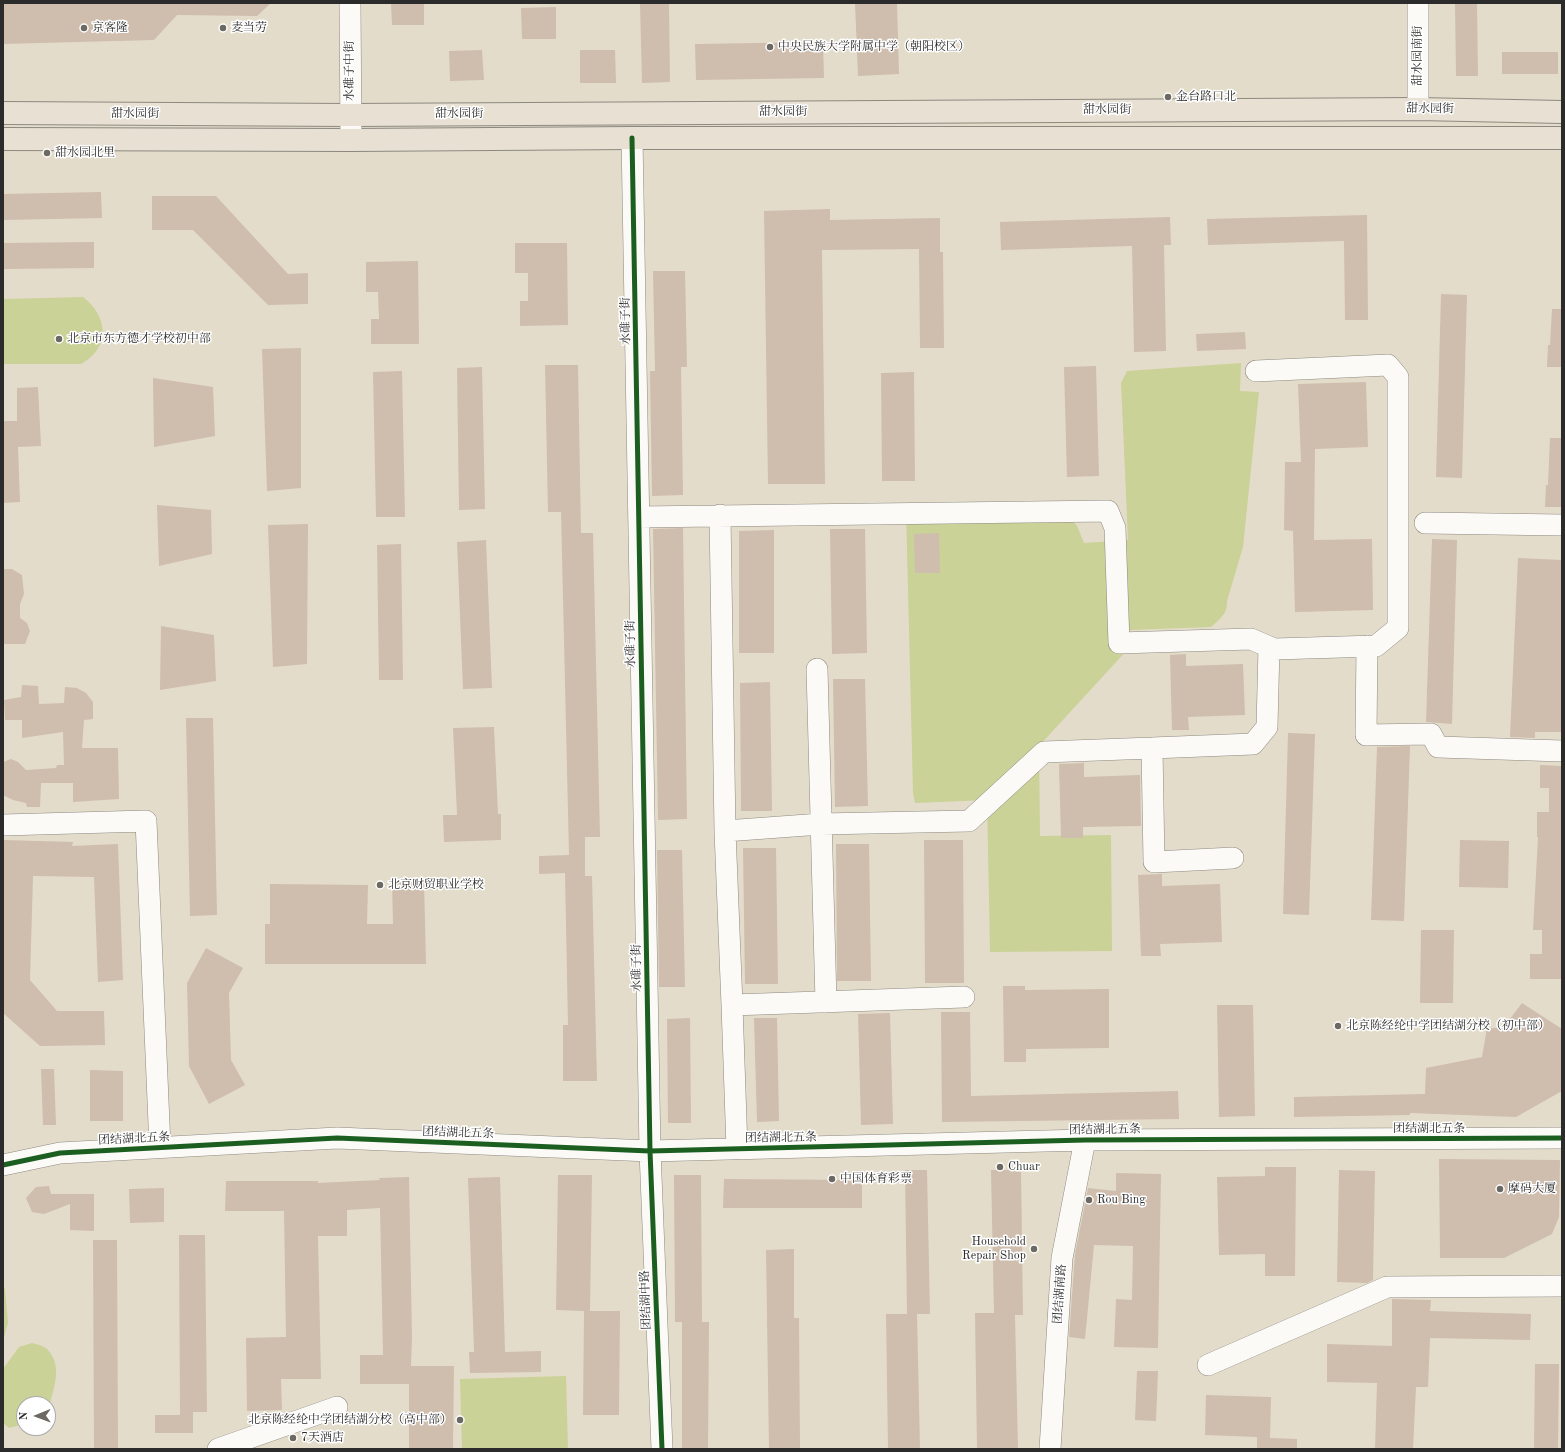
<!DOCTYPE html>
<html>
<head>
<meta charset="utf-8">
<style>
  body { margin:0 }
  #map { position:relative; width:1565px; height:1452px; overflow:hidden; background:#e4dcca; font-family:"Old Standard TT",serif }
  canvas { display:block }
  .frame { position:absolute; inset:0; border:4px solid #2b2b2b; pointer-events:none }
  .north { position:absolute; left:16px; top:1396px; width:40px; height:40px; box-sizing:border-box; background:#fff; border:1px solid #aaa; border-radius:50%; rotate:269deg; font-size:11px; font-weight:700; line-height:16px; text-align:center; color:#2b2b2b }
  .north::after { content:''; display:block; margin:auto; width:14px; height:18px; background:#6c6963; clip-path:polygon(50% 0,100% 100%,50% 72%,0 100%) }
</style>
</head>
<body>
<div id="map">
<canvas width="1565" height="1452"></canvas>
<div class="frame"></div>
<div class="north">N</div>
</div>
<script>
const ctx = document.querySelector('canvas').getContext('2d');
ctx.lineJoin = 'round';
function paint(path, color) {
  ctx.fillStyle = color;
  ctx.fill(path, 'evenodd');
}
function trace(path, color, width, dash) {
  ctx.strokeStyle = color;
  ctx.lineWidth = width;
  ctx.lineCap = dash ? 'butt' : 'round';
  ctx.setLineDash(dash || []);
  ctx.stroke(path);
}
function label(font, color, halo, rows, align = 'center') {
  ctx.font = font + ' "Old Standard TT","Noto Serif SC",serif';
  ctx.lineWidth = 3;
  ctx.setLineDash([]);
  ctx.textBaseline = 'middle';
  ctx.strokeStyle = halo;
  ctx.fillStyle = color;
  for (const [text, x, y, turn = 0] of rows) {
    ctx.save();
    ctx.translate(x, y);
    ctx.rotate((+turn || 0) * Math.PI / 180);
    ctx.textAlign = isNaN(turn) ? turn : align;
    if (halo) ctx.strokeText(text, 0, 0);
    ctx.fillText(text, 0, 0);
    ctx.restore();
  }
}
const green = new Path2D(`
  M83 297C108 316 111 348 81 364H3V299Z
  M1241 363 1240 391 1259 392 1243 547 1227 601C1228 613 1220 619 1211 627L1130 630 1122 636 1129 648 1039 746 1040 836 1111 835 1112 951 990 952 987 800 915 803 913 793 906 509 1060 506 1077 526 1084 543 1128 540 1121 383 1127 371Z
  M3 1286 5 1289 8 1323 3 1341Z
  M32 1343C37 1344 43 1346 47 1349 62 1364 55 1385 50 1403L48 1405 24 1404V1424L9 1428 3 1423V1369L19 1347Z
  M566 1376 568 1449H462L460 1379Z`);
const building = new Path2D(`
  M3 3H271L257 16 177 15 154 40 3 44Z
  M391 3H424V25H392Z
  M640 3H669L670 82 642 83Z
  M855 3H897L899 74 858 76Z
  M1455 3H1477L1478 76H1456Z
  M556 7V39H522L521 8Z
  M823 42 824 78 696 80 695 44Z
  M482 50 484 80 450 81 449 51Z
  M580 50H615L616 83H580Z
  M1502 52H1558V74H1502Z
  M101 192 102 218 3 220V194Z
  M152 196H216L288 274 308 273V304L268 305 193 230H152Z
  M830 209V220L940 218V252H943L944 348H920L919 249 822 250 825 484H768L764 211Z
  M1367 215 1368 320H1345L1344 241 1208 245 1207 219Z
  M1170 217 1171 245H1164L1166 351 1134 352 1132 246 1001 250 1000 222Z
  M94 242V268L3 269V243Z
  M515 243H567L568 325 520 326V301H528V273H515Z
  M418 261 419 344H371V319H379L378 292H366V262Z
  M653 271H685L687 367H681L683 495 652 496 650 371H655Z
  M1441 294 1467 295 1462 478 1436 477Z
  M1552 309H1562V367H1547L1548 345H1550Z
  M1245 332 1246 349 1197 351 1196 334Z
  M301 348V488L267 491 262 349Z
  M545 365H578L581 533H593L600 837H585V876H592L597 1081H563V1025H568L565 873 539 874V856L569 855 561 512H548Z
  M1096 366 1099 476 1067 477 1064 367Z
  M482 367 485 509 459 510 457 368Z
  M402 371 405 517H376L373 372Z
  M914 372 915 481H882L881 373Z
  M153 378 213 387 215 436 154 447Z
  M1366 382 1368 447 1315 449 1314 540 1372 539 1373 610 1295 612 1293 531 1284 530 1285 462H1301L1298 384Z
  M38 387 41 446 18 447 20 502 3 503V421H17V388Z
  M1550 438H1562V507H1545L1546 485H1548Z
  M157 505 211 510 212 554 159 566Z
  M308 524 307 664 273 667 268 525Z
  M683 528 687 819 658 820 653 529Z
  M830 529H865L867 653 832 654Z
  M774 530V653H739V531Z
  M939 533 940 573H915L914 534Z
  M1432 539 1457 540 1452 724 1426 722Z
  M486 540 492 688 463 689 457 542Z
  M401 544 403 680H379L377 545Z
  M1518 558 1562 560V732H1535V738L1510 737Z
  M3 569H12L22 575 24 594 20 604V618L27 623 30 631 25 644H3Z
  M161 626 214 635 216 681 160 690Z
  M1186 654V666L1243 664 1245 715 1188 717 1189 730H1172L1170 655Z
  M833 679H865L868 806 835 807Z
  M770 682 772 811H741L740 683Z
  M22 685 38 686 39 704 64 703 65 687 77 688 86 693 93 702V719L84 720 82 748H118L119 799 73 802V783H41L40 807H27L26 803 13 800 3 795V762L11 759 18 762 26 770 56 768 57 765H64L63 732 22 738V720H5L4 700 21 697Z
  M186 718H213L217 915 190 916Z
  M494 727 498 814H501V840L444 842 443 815H457L453 728Z
  M1288 733 1315 734 1309 915 1283 914Z
  M1410 746 1404 921 1371 920 1377 747Z
  M1084 763V777L1140 775 1141 826 1083 827V838H1061L1059 764Z
  M1540 765 1562 766V979H1530V954H1542V930H1533L1538 837H1537V812H1549V788H1540Z
  M3 840 73 842 72 846 118 844 123 980 98 982 94 877 33 876 30 980 57 1011H104L105 1045 40 1046 3 1013Z
  M924 840H963L964 983H925Z
  M1460 840 1509 841 1508 888 1459 887Z
  M836 844H869L871 981H837Z
  M743 848H776L778 984H745Z
  M657 850H682L685 987H659Z
  M1162 874V886L1220 884 1222 942 1160 944 1161 956H1141L1138 875Z
  M424 881 426 964H265V924H270V884L368 885 367 924H393L392 882Z
  M1421 930H1454L1453 1003H1420Z
  M206 948 243 968 229 993 231 1060 245 1085 209 1104 189 1066 187 983Z
  M1003 986H1025V990L1109 989V1048L1026 1049V1062H1004Z
  M1522 1003 1562 1029V1091L1516 1117 1410 1113V1115L1294 1117V1097L1425 1094 1426 1068 1482 1057 1487 1028H1503Z
  M1217 1005H1253L1255 1116 1219 1117Z
  M941 1012H970L971 1096 1178 1091 1179 1119 942 1122Z
  M890 1013 893 1124 861 1125 858 1014Z
  M690 1018 691 1123H668L667 1019Z
  M754 1018H777L779 1121 757 1122Z
  M41 1069H54L56 1125H43Z
  M90 1070 123 1071V1121H90Z
  M1439 1159 1560 1160 1559 1217 1552 1234 1504 1258H1440Z
  M1265 1167H1296L1295 1276H1265V1254L1219 1255 1217 1177 1265 1176Z
  M905 1170H927L930 1314H917L920 1449H888L886 1314H907Z
  M991 1170H1021L1023 1315H1015L1018 1449H977L975 1313H994Z
  M1339 1170 1375 1171 1373 1280 1367 1283 1337 1282Z
  M1116 1173 1161 1174 1158 1348 1114 1347 1116 1299 1132 1300 1133 1246 1094 1245 1085 1339 1069 1337 1075 1254 1088 1188 1116 1191Z
  M558 1175H592L590 1311H620L619 1415H583L584 1311 556 1310Z
  M674 1175H701L702 1322H709L708 1449H682V1322H675Z
  M409 1177 412 1337 411 1366H454L453 1449H409V1384H360V1355H383L380 1208 347 1210V1236H318L321 1379H281L282 1410 247 1411 246 1338 286 1337 284 1211H225L226 1181H318V1183L380 1180 379 1178Z
  M500 1177 505 1352 541 1351V1372L470 1373 469 1352H474L468 1178Z
  M724 1179 862 1180V1208H723Z
  M49 1186 51 1194H94V1231L70 1230V1204L44 1214 32 1212 26 1198 36 1187Z
  M164 1188V1222L130 1223 129 1189Z
  M179 1235H205L207 1412H193V1433H155V1415H180Z
  M93 1240H117L118 1449H94Z
  M794 1249V1318H799L800 1449H769L766 1250Z
  M1392 1299 1431 1300 1430 1311 1531 1314 1530 1340 1430 1338 1428 1387H1416L1413 1449H1375L1377 1383 1327 1382V1344L1392 1346Z
  M1535 1364H1559L1558 1449H1534Z
  M1137 1371H1158L1156 1421 1135 1420Z
  M1206 1395 1271 1397 1270 1438 1297 1439V1449H1257V1437L1205 1435Z`);
const minor = new Path2D(`
  M350 3 351 140
  M1418 109V3
  M632 138 650 1151 662 1449
  M720 515 725 831 732 1005
  M639 517 1108 511 1115 528 1119 643 1251 639 1274 649 1376 646 1398 628V377L1388 365 1256 371
  M1425 523 1562 525
  M1367 646 1366 735 1431 734 1438 747 1562 751
  M817 669 826 1002
  M3 825 146 821 160 1147
  M725 831 821 824 969 821 1044 752 1152 748
  M1233 858 1154 862 1152 748 1253 744 1267 727 1269 647
  M737 1149 732 1005 964 997
  M3 1165 60 1153 337 1138 650 1151 1085 1140 1562 1138
  M1208 1365 1387 1287 1562 1286
  M218 1449 337 1407
  M1050 1449 1062 1258 1085 1140`);
const major = new Path2D(`
  M3 113 350 115 1418 109 1562 112
  M3 139 351 140 632 138H1562`);
const cycleway = new Path2D(`
  M632 138 650 1151 662 1449
  M3 1165 60 1153 337 1138 650 1151 1085 1140 1562 1138`);
const markers = [
  [84,28,4,"#6c6963"],
  [223,28,4,"#6c6963"],
  [770,47,4,"#6c6963"],
  [1168,97,4,"#6c6963"],
  [47,153,4,"#6c6963"],
  [59,339,4,"#6c6963"],
  [380,885,4,"#6c6963"],
  [1338,1026,4,"#6c6963"],
  [1000,1167,4,"#6c6963"],
  [832,1179,4,"#6c6963"],
  [1500,1189,4,"#6c6963"],
  [1089,1200,4,"#6c6963"],
  [1034,1249,4,"#6c6963"],
  [460,1420,4,"#6c6963"],
  [293,1438,4,"#6c6963"]
];
const poiNames = [
  ["京客隆",92,28],
  ["麦当劳",231,28],
  ["中央民族大学附属中学（朝阳校区）",778,47],
  ["金台路口北",1176,97],
  ["甜水园北里",55,153],
  ["北京市东方德才学校初中部",67,339],
  ["北京财贸职业学校",388,885],
  ["北京陈经纶中学团结湖分校（初中部）",1346,1026],
  ["Chuar",1008,1167],
  ["中国体育彩票",840,1179],
  ["摩码大厦",1508,1189],
  ["Rou Bing",1097,1200],
  ["Household",1026,1242,"right"],
  ["Repair Shop",1026,1256,"right"],
  ["北京陈经纶中学团结湖分校（高中部）",452,1420,"right"],
  ["7天酒店",301,1438]
];
const streetNames = [
  ["甜水园南街",1418,56,-90],
  ["水碓子中街",350,71,-90],
  ["甜水园街",1430,109,1],
  ["甜水园街",1107,110],
  ["甜水园街",783,112],
  ["甜水园街",135,114],
  ["甜水园街",459,114],
  ["水碓子街",626,321,-91],
  ["水碓子街",631,644,-91],
  ["水碓子街",637,968,-91],
  ["团结湖北五条",1429,1129],
  ["团结湖北五条",1105,1130,-1],
  ["团结湖北五条",458,1133,2],
  ["团结湖北五条",781,1138,-1],
  ["团结湖北五条",134,1139,-3],
  ["团结湖南路",1060,1294,-86],
  ["团结湖中路",646,1300,-92]
];
paint(green, '#cad297');
paint(building, '#cfbdae');
trace(minor, '#8d8980', 22);
trace(major, '#8d8980', 24);
trace(minor, '#fbfaf7', 21);
trace(major, '#e7e0d3', 22);
trace(cycleway, '#1b5e20', 5);
for (const [x, y, r, color] of markers) {
  const dot = new Path2D();
  dot.arc(x, y, r, 0, 2 * Math.PI);
  ctx.fillStyle = color;
  ctx.fill(dot);
  trace(dot, '#fff', 1.5);
}
label('12px', '#2b2b2b', '#fff', poiNames, 'left');
label('12px', '#2b2b2b', '#fff', streetNames);
</script>
</body>
</html>
